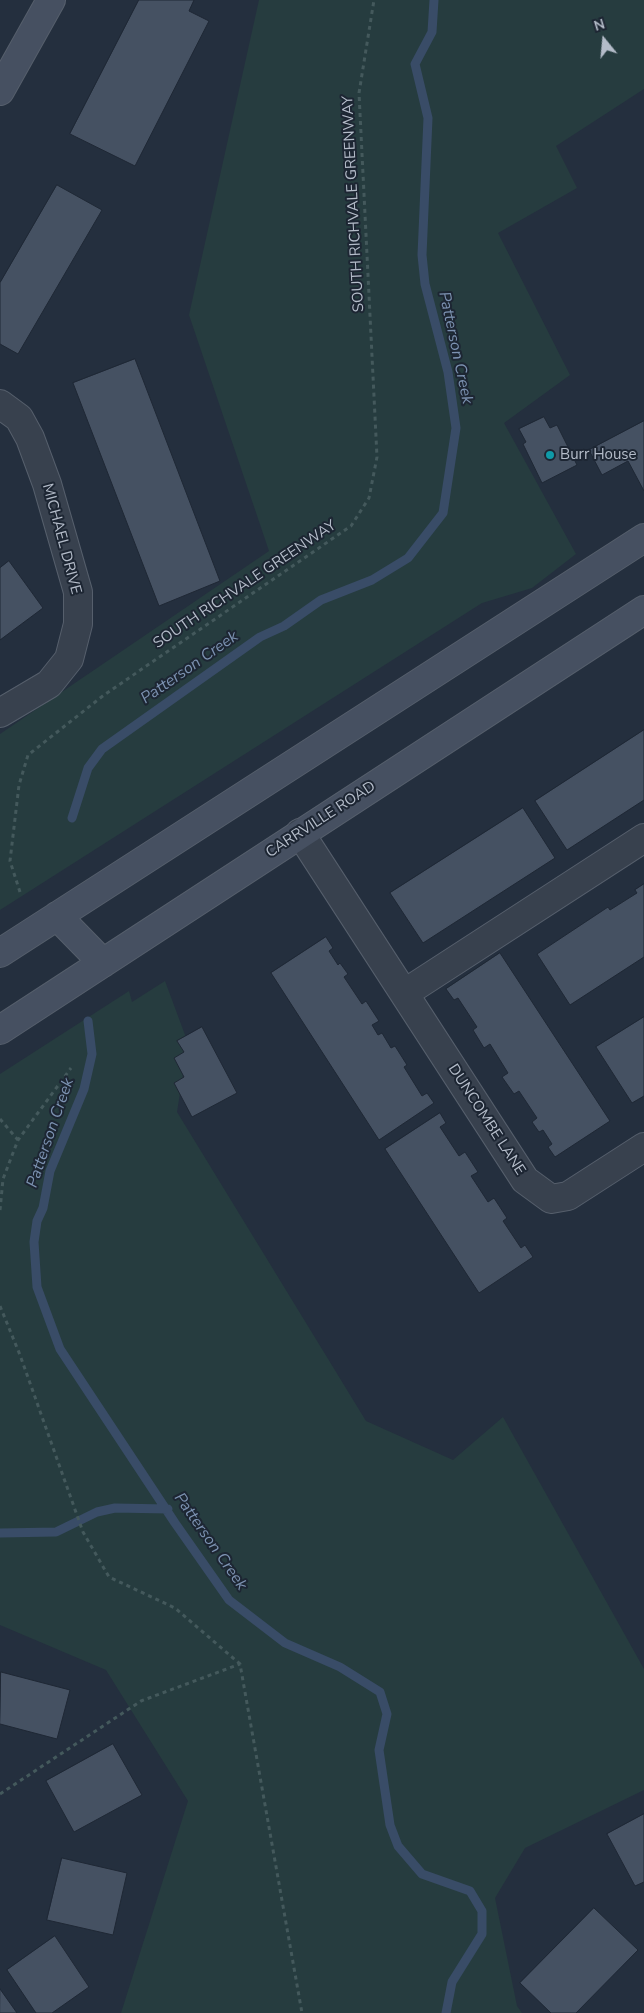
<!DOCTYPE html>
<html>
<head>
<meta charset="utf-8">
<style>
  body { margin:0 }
  #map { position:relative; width:644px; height:2013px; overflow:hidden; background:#242f3e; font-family:"Nunito Sans",sans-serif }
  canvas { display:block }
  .north { position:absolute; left:579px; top:15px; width:50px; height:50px; -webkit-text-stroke:4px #1d2633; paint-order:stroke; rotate:343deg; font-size:14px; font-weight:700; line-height:20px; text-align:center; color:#b4bcc9 }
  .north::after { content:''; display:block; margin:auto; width:18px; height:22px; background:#b4bcc9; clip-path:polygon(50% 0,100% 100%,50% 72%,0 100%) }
</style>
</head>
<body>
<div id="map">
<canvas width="644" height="2013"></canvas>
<div class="north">N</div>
</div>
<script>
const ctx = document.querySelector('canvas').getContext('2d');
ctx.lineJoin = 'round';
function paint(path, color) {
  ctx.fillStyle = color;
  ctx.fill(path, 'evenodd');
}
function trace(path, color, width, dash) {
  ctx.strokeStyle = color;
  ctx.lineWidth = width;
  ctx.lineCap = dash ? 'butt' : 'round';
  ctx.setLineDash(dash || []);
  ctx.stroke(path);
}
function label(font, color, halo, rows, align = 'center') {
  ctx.font = font + ' "Nunito Sans",sans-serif';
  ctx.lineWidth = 4;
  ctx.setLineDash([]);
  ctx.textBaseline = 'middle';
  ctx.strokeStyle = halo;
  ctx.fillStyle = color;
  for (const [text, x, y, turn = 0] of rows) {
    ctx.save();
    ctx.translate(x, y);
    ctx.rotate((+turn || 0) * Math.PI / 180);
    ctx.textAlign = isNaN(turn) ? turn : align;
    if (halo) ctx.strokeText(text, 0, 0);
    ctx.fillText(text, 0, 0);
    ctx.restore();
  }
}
const green = new Path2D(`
  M259 0H644V89L556 146 577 188 498 233 570 375 504 423 576 554 532 588 482 603 0 910V734L269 551 189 315Z
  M165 981 188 1043 177 1112 366 1421 453 1460 503 1417 644 1669V1790L525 1848 495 1898 517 2006 522 2013H121L188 1801 106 1670 0 1625V1074L129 991 132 1002Z`);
const stream = new Path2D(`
  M72 818 88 768 102 749 260 637 284 626 321 600 372 580 408 558 443 513 456 428 448 372 425 284 422 255 428 118 415 64 432 32 434 0
  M88 1021 92 1054 84 1089 50 1171 43 1208 37 1221 34 1242 37 1287 60 1349 175 1523 229 1600 285 1643 340 1667 380 1692 387 1714 379 1750 390 1825 398 1846 422 1874 470 1891 482 1911V1934L452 1982 446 2013
  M0 1533 56 1532 97 1512 115 1508 168 1509`);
const building = new Path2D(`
  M139 0H194L189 11 209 21 135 166 70 134Z
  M57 185 102 210 18 354 0 344V283Z
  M135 359 220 581 159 606 73 383Z
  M544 417 550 428 557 425 577 465 542 483 523 444 526 442 519 429Z
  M644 421V491L628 461 602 475 589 450Z
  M9 561 43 608 0 640V568Z
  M644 730V800L567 850 535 801Z
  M523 808 555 858 423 943 390 893Z
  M644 884V957L570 1005 537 954 608 907 610 910 637 893 635 890Z
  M326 937 333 948 329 951 338 965 340 963 348 974 344 977 362 1004 366 1001 379 1021 372 1025 378 1035 382 1033 391 1048 395 1046 407 1065 404 1067 422 1096 427 1093 434 1103 379 1140 271 973Z
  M500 953 610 1121 555 1157 548 1147 552 1144 543 1130 539 1132 532 1122 537 1118 519 1091 514 1094 502 1077 508 1073 490 1044 484 1048 473 1030 477 1027 458 998 454 1000 446 989Z
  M644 1017V1096L632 1103 596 1047Z
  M202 1027 237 1093 192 1117 174 1083 184 1077 174 1058 184 1052 177 1041Z
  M440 1113 446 1123 440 1127 459 1156 465 1152 478 1172 471 1176 488 1202 494 1198 507 1218 503 1221 521 1248 525 1245 533 1257 479 1293 385 1149Z
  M1 1672 70 1690 57 1739 0 1724Z
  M113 1744 142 1795 74 1832 46 1781Z
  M644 1814V1882L635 1886 607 1834Z
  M62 1858 127 1873 113 1935 47 1920Z
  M594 1908 638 1950 576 2013H551L520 1983Z
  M55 1936 89 1987 52 2013H36L7 1970Z
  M0 1989 17 2013H0Z`);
const path = new Path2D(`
  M20 892 10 861 19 785 28 755 104 695 351 526 369 498 377 457 359 93 374 0
  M0 1119 18 1140
  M0 1210 3 1179 18 1140 71 1068
  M0 1306 20 1355 83 1532 109 1577 175 1608 240 1664 302 2013
  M0 1794 141 1701 240 1664`);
const street = new Path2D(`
  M0 404 19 418 30 438 47 484 78 592V624L69 659 49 684 0 713
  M300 833 525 1180 551 1199 568 1196 644 1147
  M405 993 644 838`);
const secondary = new Path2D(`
  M0 91 51 0
  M57 916 103 963
  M0 953 644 538
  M0 1030 644 610`);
const markers = [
  [550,455,5,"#0f9aa8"]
];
const streetNames = [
  ["SOUTH RICHVALE GREENWAY",354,204,-93],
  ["MICHAEL DRIVE",61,539,75],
  ["SOUTH RICHVALE GREENWAY",245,585,-34],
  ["CARRVILLE ROAD",321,820,-33],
  ["DUNCOMBE LANE",486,1120,57]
];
const poiNames = [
  ["Burr House",560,455]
];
const waterNames = [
  ["Patterson Creek",455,348,78],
  ["Patterson Creek",190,668,-35],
  ["Patterson Creek",51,1133,-71],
  ["Patterson Creek",210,1542,55]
];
paint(green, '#263c3f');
trace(stream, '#394c67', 9);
paint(building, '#455162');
trace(building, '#1f2835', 1);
trace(street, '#565f6c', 30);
trace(secondary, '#565f6c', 30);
trace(path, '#44595c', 3, [4, 4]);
trace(street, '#38414e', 28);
trace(secondary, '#465061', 28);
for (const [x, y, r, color] of markers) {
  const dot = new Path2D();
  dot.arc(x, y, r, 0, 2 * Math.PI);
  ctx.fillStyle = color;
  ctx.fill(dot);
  trace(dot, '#1d2633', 2);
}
label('15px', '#b4bcc9', '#1d2633', streetNames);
label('15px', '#b4bcc9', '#1d2633', poiNames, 'left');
label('italic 16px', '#7c92b1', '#1d2633', waterNames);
</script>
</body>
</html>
